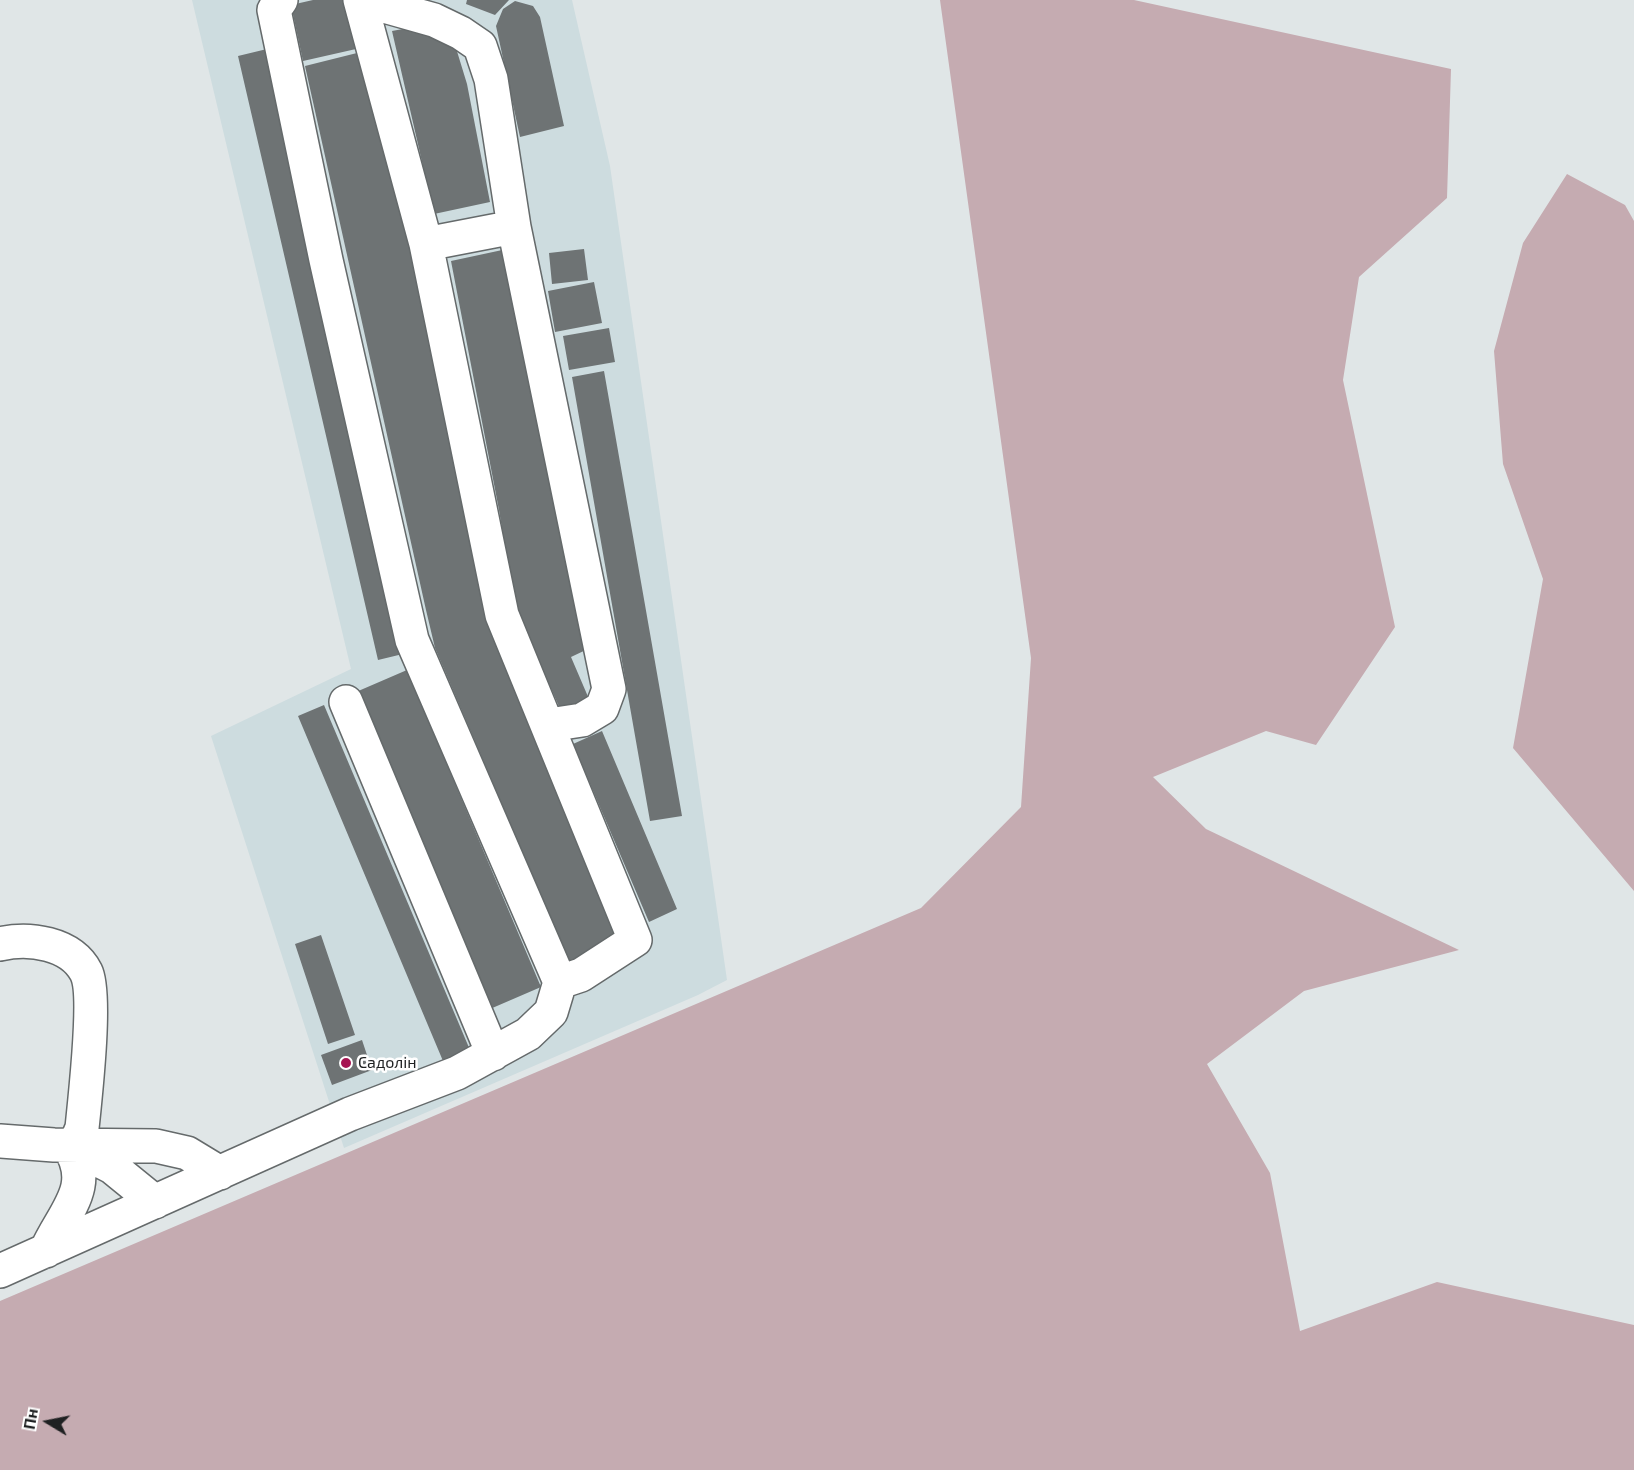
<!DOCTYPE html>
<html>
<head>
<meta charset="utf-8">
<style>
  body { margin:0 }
  #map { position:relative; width:1634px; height:1470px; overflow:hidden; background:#e0e6e7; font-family:"Exo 2",sans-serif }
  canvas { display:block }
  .north { position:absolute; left:18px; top:1392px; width:60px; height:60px; -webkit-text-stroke:4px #fff; paint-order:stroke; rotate:280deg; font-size:16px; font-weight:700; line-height:24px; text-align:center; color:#1f2122 }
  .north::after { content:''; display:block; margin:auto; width:21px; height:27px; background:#1f2122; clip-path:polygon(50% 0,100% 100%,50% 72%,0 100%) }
</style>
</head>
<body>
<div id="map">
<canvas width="1634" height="1470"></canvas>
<div class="north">Пн</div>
</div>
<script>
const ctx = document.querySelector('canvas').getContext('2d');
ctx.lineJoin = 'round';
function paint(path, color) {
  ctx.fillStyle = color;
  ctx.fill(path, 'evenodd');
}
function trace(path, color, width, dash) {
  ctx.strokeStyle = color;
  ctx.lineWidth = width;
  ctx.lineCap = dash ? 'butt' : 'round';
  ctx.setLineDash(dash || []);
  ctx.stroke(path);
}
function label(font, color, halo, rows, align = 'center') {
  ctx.font = font + ' "Exo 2",sans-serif';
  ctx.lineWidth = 5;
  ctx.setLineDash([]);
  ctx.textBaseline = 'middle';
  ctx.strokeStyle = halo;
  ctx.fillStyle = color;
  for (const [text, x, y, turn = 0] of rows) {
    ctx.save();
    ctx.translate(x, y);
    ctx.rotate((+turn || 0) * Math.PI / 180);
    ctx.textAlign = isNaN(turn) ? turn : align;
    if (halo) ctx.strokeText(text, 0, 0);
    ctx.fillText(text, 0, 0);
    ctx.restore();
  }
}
const built = new Path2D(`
  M192 0H572L610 166 727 980 698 995 344 1148 211 736 351 669Z`);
const green = new Path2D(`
  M940 0H1134L1451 69 1447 198 1359 277 1343 380 1395 627 1316 745 1266 731 1153 777 1206 829 1459 950 1304 991 1207 1064 1270 1173 1300 1331 1437 1282 1634 1325V1470H0V1301L921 908 1021 807 1031 658Z
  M1567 174 1625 205 1634 221V891L1513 748 1543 579 1503 464 1494 351 1523 243Z`);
const building = new Path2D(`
  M313 0H345L356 49 303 61 291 5Z
  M467 0H509L495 15 466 4Z
  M515 1 533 6 540 17 564 126 520 137 496 26 503 9Z
  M419 26 456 48 467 84 490 202 434 214 392 31Z
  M267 49 407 653 378 660 238 56Z
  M361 52 403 208 488 616 617 931 596 950 570 963 435 648 426 610 305 66Z
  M507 249 590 648 571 657 589 699 561 711 515 608 499 510 451 261Z
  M584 249 588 280 552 284 549 253Z
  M594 282 602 323 555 332 548 291Z
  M609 328 615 362 569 370 563 336Z
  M604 371 682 816 650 821 572 377Z
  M407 670 541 987 490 1009 356 692Z
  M324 705 470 1050 443 1061 298 716Z
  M602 731 677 909 649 922 573 744Z
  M321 935 355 1035 328 1044 295 944Z
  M362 1040 372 1070 332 1085 321 1055Z`);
const minor = new Path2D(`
  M281 0 274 10 326 260 412 640 560 982
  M360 0 426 244
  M363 0 434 20 461 33 480 46 491 79 514 227
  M346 702 493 1054
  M0 944C29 937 71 943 86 972 97 993 85 1099 82 1128L77 1140 68 1145
  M0 1141 54 1145 156 1146 187 1153 220 1173
  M75 1148 112 1167 155 1202
  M46 1251C63 1212 96 1187 68 1145
  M0 1271 350 1114 457 1073 528 1034 551 1012 560 982 581 975 635 940 502 615 426 244 514 227 609 689 602 708 582 720 549 725`);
const markers = [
  [346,1063,6,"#a61452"]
];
const poiNames = [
  ["Садолін",358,1063]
];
paint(built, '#cddcdf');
paint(green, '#c5abb1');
paint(building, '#6e7374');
trace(minor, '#656a6b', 36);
trace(minor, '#fff', 33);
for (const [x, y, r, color] of markers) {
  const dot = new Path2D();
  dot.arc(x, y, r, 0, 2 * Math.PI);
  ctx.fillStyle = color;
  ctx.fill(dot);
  trace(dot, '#fff', 2);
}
label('16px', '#1f2122', '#fff', poiNames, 'left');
</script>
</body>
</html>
